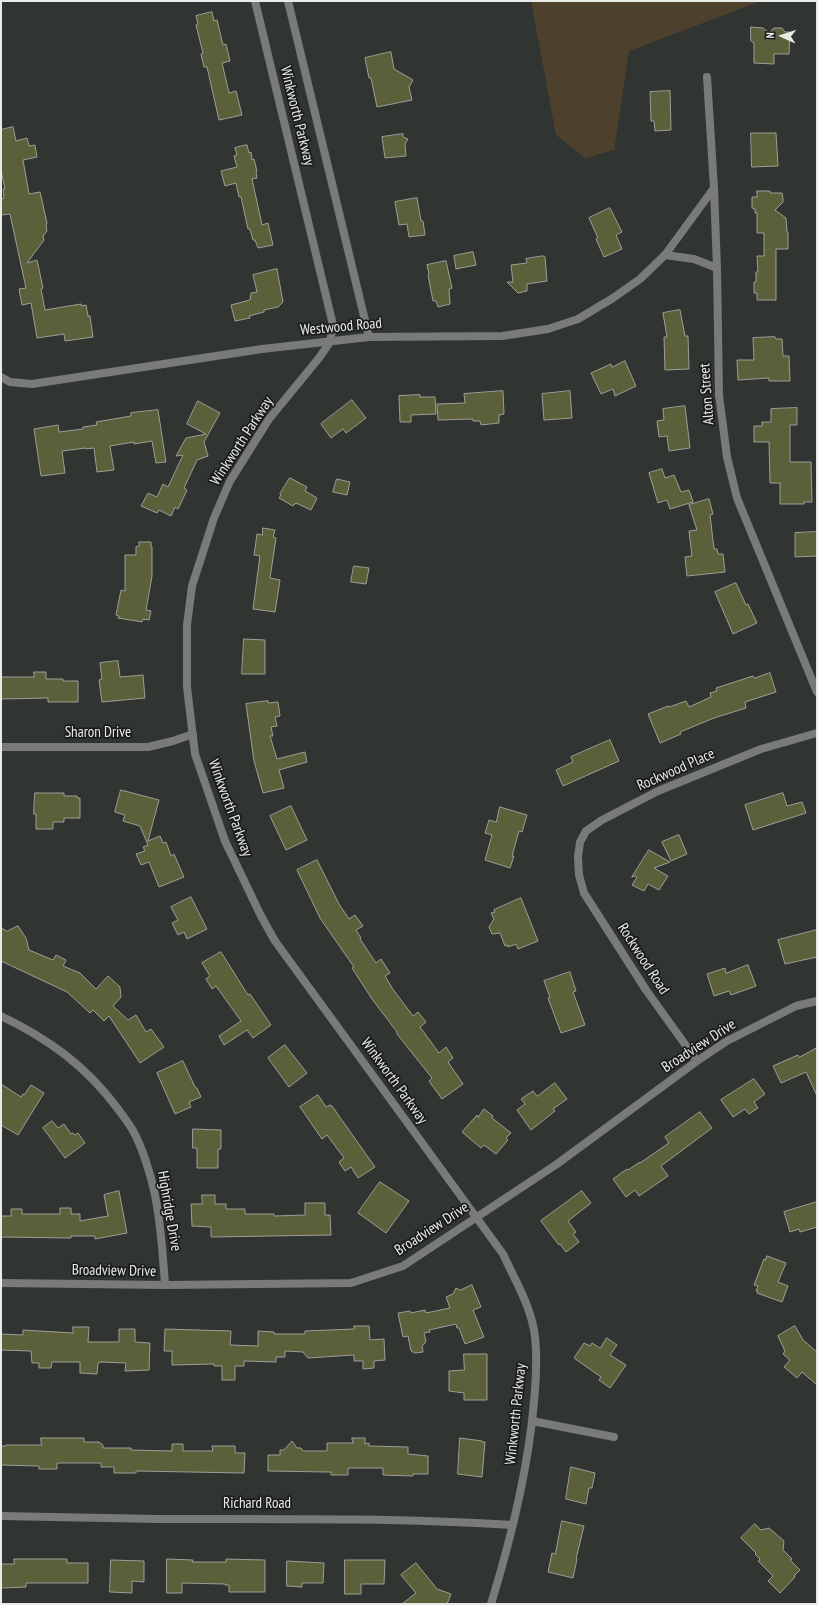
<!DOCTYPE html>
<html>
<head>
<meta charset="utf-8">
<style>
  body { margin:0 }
  #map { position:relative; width:818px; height:1605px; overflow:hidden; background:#313532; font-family:"PT Sans Narrow",sans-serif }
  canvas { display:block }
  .frame { position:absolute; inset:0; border:2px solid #e9ebe9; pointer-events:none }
  .north { position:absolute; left:762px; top:16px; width:40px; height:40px; -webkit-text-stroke:3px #1a1c1a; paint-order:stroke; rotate:273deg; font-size:11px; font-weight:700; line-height:16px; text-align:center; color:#e9ebe9 }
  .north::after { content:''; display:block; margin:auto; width:14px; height:18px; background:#e9ebe9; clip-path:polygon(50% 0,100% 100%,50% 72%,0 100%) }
</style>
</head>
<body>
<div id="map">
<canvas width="818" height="1605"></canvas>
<div class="frame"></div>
<div class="north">N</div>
</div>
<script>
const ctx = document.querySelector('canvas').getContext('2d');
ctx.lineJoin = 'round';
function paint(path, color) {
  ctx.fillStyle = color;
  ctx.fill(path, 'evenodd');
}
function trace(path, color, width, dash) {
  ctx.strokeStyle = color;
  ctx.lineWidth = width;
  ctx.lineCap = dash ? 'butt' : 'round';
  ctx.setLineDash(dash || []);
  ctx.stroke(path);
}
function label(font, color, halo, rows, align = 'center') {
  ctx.font = font + ' "PT Sans Narrow",sans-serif';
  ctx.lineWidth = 3.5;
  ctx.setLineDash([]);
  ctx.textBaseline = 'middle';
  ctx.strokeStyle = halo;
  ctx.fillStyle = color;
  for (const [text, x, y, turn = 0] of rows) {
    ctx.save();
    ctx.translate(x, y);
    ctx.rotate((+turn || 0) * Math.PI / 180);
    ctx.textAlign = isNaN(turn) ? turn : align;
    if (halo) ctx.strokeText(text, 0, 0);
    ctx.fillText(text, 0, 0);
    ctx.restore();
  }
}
const green = new Path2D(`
  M531 1H761L629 51 614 150 585 158 556 135Z`);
const building = new Path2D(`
  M212 12 214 21 217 20 223 45 226 44 230 61 222 63 229 93 236 91 242 115 219 120 207 67H204L201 54 203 53 196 25 198 24 196 16Z
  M751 27 763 28 769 33 774 28H782L785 32H790L789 54H774V64L754 63V43L751 41Z
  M391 52 394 69 413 80 409 87 412 100 377 107 371 78H369L365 58Z
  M670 91 671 130 655 131 654 121H651L650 92Z
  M13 127 16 141 27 138 29 146 35 145 37 157 23 160 29 194 40 192 47 223 46 226 47 231 43 236 44 240 27 263 37 260 43 288 41 289 45 310 81 304V306L86 305 88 316H90L93 337 65 341 64 334 37 338 31 303 22 305 19 289 26 288 10 214 1 215V199L4 198 3 189H5L1 170V130Z
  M751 133H776L778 166 752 167Z
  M403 134V137L408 139 405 144 406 156 385 158 382 137Z
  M247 145 249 153 251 152 252 160 254 159 257 171 256 172 257 178 252 179 262 225 268 223 273 245 258 248 255 240H253L250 229H248L241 197H239L236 183 225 186 221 171 237 167 234 156 237 155 235 148Z
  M757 191H770V193H782L783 199V202L775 210 786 218 787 232H788V249H776V300H757V293H754V282H756V272H758L757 256H764V233H757V213H755V209L752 208V197H757Z
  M417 198 421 221H423L425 235 409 237 407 224 399 225 395 202Z
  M610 208 622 232 616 235 622 249 604 257 596 239 598 238 589 218Z
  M473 252 476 265 456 269 454 256Z
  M543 256 545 257 547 281 527 284V291L518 293 507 282H513L511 265 527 263 526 259Z
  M446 261 452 288 449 289 450 304 438 307 436 301H433L428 275 429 274 427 265Z
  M277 269 283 302 278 307 264 310V312L249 316 250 318 235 321 231 305 250 300 251 293 257 292 253 275Z
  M680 310 685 336H688L689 369 665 370 664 337H667L663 313Z
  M775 337 776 339H782L783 356H789L790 381H769V378L738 380 737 360H754L753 338Z
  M625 361 636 386 615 396 613 389 601 394 591 373 611 364 612 367Z
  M503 391 504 414 499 415V423L481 425 480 421H473V419L438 420 437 404 465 403 464 394Z
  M570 391 572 418 544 420 542 394Z
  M420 395V397H435L436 414 411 415V422H400L399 396Z
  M352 400 366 418 346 433 343 429 331 438 321 424Z
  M198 401 220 413 204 442 208 456 197 460 184 488 187 490 178 509 175 507 171 516 159 510 157 513 141 506 148 493 157 497 163 484 168 487 183 455 176 456 186 438 206 434 187 424Z
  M685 406 690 448 669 451 667 436 659 437 657 421 664 420 663 409Z
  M797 408V425H790V462H811L812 502H804V504H780V483H770L769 442H754V426H762V422H771V409Z
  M158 410 166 462 156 463 152 441 134 444V442L110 446 114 470 97 472 94 448 86 449V448L62 451 65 473 41 476 34 429 58 425 59 432 83 429V427L97 425 96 422 131 416V413Z
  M662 469 665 478 674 475 681 492 689 490 693 502 670 509 667 500 658 503 649 473Z
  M290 478 307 487 305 491 317 498 311 510 296 503 293 506 279 498 281 495 280 494Z
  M337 479 350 482 347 495 333 492Z
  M709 499 713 514 710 515 714 549H717L718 554H723L725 572 687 576 685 557 692 556 689 531 697 530 689 505Z
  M263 528 275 530 273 537 276 538 270 578 280 580 275 612 253 609 259 563 260 556 254 555 257 534 262 535Z
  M817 532V556L795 557V533Z
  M139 542H151V547H152V576L146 610 151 611 149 620 143 619 142 622 118 618 119 616 116 615 121 590 125 591V555H136V547L139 546Z
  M354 566 369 568 366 584 351 582Z
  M736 583 746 605 748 604 757 623 733 634 715 592Z
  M244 639 265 640V674H242Z
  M118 661 120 677 143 675 145 698 102 702 99 680 102 679 100 663Z
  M34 672H46V679H63V681H78V702H48V698L1 699V677H34Z
  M770 673 776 692 745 702 746 708 714 718 680 732 681 734 660 743 648 714 668 706 669 707 686 701 689 707 711 697 710 693 717 691 716 688 753 676 754 678Z
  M268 701V703L278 702 280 716 275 717 277 726 271 727 273 736H270L277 759 305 752 307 762 279 770 284 788 263 793 254 761 246 704Z
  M610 740 619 761 563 786 556 770 573 762 571 757Z
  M121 790 159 800 148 841 160 836 163 843 166 842 171 856 174 854 184 877 159 887 149 862 141 865 136 854 145 851 143 847 148 845 140 826 123 821 125 815 115 812Z
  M35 793H64V796H77V798H80V818H64V822H53V829H36V814H34Z
  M783 793 787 806 802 802 806 813 753 830 745 805Z
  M291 806 307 840 286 850 270 816Z
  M500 807 527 815 522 832 519 831 512 856H514L510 868 485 860 492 835 485 833 489 820 496 822Z
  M679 835 687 854 671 861 662 842Z
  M649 850 670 862 654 868 668 876 659 890 648 884 644 891 632 885 637 877 635 876 632 877Z
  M317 860 339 904 349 919 355 915 363 926 356 930 361 938 360 939 376 963 381 959 390 973 385 976 392 988 413 1016 418 1012 426 1022 420 1027 439 1053 446 1047 453 1058 448 1062 463 1084 442 1099 429 1081 432 1078 397 1034V1032L372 999 352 968 354 967 320 918 297 870Z
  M191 897 207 929 187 939 184 932 178 935 172 923 178 920 171 907Z
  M521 898 538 941 518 949 516 944 508 947V945L505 946 500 933 492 934 489 927 494 919 491 913 495 912 494 910Z
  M18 926 26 938 29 950 53 960 56 955 66 960 63 966 80 973 96 989 108 976 120 987 121 997 113 1006 128 1020 136 1015 146 1032 151 1029 164 1047 140 1063 109 1016 104 1021 93 1010 90 1013 67 992 1 961V928L7 931Z
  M817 930V957L785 964 778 940Z
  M221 952 248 995 250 994 271 1025 253 1038 247 1030 224 1045 219 1036 241 1021 216 986 212 989 206 979 210 976 202 963Z
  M748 965 756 986 731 995 729 991 714 996 707 974 725 968 726 973Z
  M570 972 576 991 573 992 585 1025 561 1033 548 998 550 997 544 981Z
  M285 1045 307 1073 289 1087 268 1058Z
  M817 1048V1096L806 1072 781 1083 773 1066 798 1055 799 1057Z
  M183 1061 195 1087 197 1088 201 1097 189 1102 191 1107 175 1114 157 1073Z
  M754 1079 765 1094 754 1102 758 1108 749 1114 745 1109 733 1117 721 1100Z
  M555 1083 567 1099 553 1109 555 1111 531 1130 517 1110 525 1104 521 1099 533 1091 537 1096Z
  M1 1084 21 1097 23 1094 24 1095 31 1085 44 1093 18 1135 1 1125Z
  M318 1095 326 1107 330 1105 332 1106 375 1167 358 1178 351 1167 345 1171 339 1162 344 1158 327 1135 322 1139 300 1107Z
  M484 1109 493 1116 492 1118 511 1133 506 1138 508 1140 496 1154 484 1145 481 1148 462 1132 477 1115 478 1117Z
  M700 1112 712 1128 661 1166 668 1176 639 1196 635 1190 626 1197 613 1179 627 1169 628 1170 640 1162V1163L669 1143 665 1137Z
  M52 1121 58 1128 64 1124 71 1134 73 1133 75 1135 78 1133 85 1143 65 1158 43 1128Z
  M193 1129 221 1130V1149H218V1168H197V1148H193Z
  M380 1182 409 1201 386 1233 358 1213Z
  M119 1191 127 1233 95 1239V1236H71V1238L1 1237V1216H11V1209H22V1214H60V1208H71V1214H80V1221L108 1216 104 1195Z
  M582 1191 591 1203 568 1221 576 1232 573 1234 579 1242 566 1252 560 1244 559 1245 541 1221Z
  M202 1195H215V1204H226V1209H245V1214H274V1216L305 1215V1203H325V1215H330L331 1235 211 1237V1227L192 1226 191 1204H202Z
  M817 1202V1227L800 1232 799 1229 790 1232 784 1212Z
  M767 1256 786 1263 778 1282 788 1286 782 1302 757 1293 758 1291H756L758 1286 754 1285 764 1259 765 1260Z
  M472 1285 481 1307 473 1310 484 1337 465 1344 459 1328H457L456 1324 429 1330 430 1332 424 1333 426 1342 422 1346 423 1352 415 1353 411 1351 408 1336 403 1337 398 1313 410 1311 411 1313 425 1310 426 1313 450 1308 446 1297 453 1294 456 1288 460 1290Z
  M354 1326H369L370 1340 384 1339 385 1360 374 1361V1368L363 1369V1361H354V1355L308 1358 303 1352 285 1351V1357H276V1362L244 1361V1366H235V1380H222V1366H214V1364L172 1365V1351H164L165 1329 231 1331 230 1345 258 1346V1331L274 1332V1334H305V1331L354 1329Z
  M795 1326 803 1340 817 1352V1385L802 1372 797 1378 784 1367 790 1360 783 1354 785 1351 778 1336Z
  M73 1327H89L88 1342H119V1329H135V1342L150 1343 149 1370 125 1371 126 1363 101 1362 98 1363 97 1374 80 1373V1362H52L51 1368H39V1363H32L31 1351 1 1350V1334L23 1335V1330L73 1333Z
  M607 1338 617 1345 610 1355 626 1365 610 1388 599 1380 601 1377 574 1358 584 1343 590 1346 592 1343 600 1348Z
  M464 1354H487V1400H464V1393L449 1391V1371L464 1370Z
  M41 1438H84V1442H99L103 1445V1448H131V1450L172 1451V1444H183V1451H213L212 1446H235V1453H245L244 1473 136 1471V1473H114V1467H101V1463H57V1469H39V1466L1 1465V1446H6V1445H41Z
  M352 1438H365V1444L369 1443V1446L408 1447V1454L428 1456V1474H413V1476L383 1475V1468H348V1475H331V1472H327L268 1471V1455H280V1450H284L292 1441 297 1448H301L303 1451H327V1443H353Z
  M460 1438 482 1441V1442H485L482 1477 458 1474Z
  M571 1467 595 1473 592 1488H589L586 1504 566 1499Z
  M562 1521 584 1526 576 1559H577L573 1578 548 1572 552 1553 555 1554Z
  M755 1524 761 1530 769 1528 784 1541 783 1550 792 1559 790 1560 800 1570 794 1576 795 1577 780 1593 768 1581 773 1576 758 1561 760 1559 755 1554 756 1553 741 1538Z
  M14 1559H67V1563H88V1583H26V1587L1 1588V1564H14Z
  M167 1559 193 1560 192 1562H226V1559L265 1560V1592H229V1585H225V1584L182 1583V1593H167Z
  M111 1560 144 1561V1582L132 1581V1593L110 1592Z
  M345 1560H385L384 1584H361V1594H345Z
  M287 1561 324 1563 323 1583H302V1587L287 1586Z
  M416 1563 437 1589 451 1594 447 1604H402L416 1593 401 1575Z`);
const minor = new Path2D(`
  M255 1 333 325 330 342 319 358 269 419 230 481 214 518 192 586 187 625V687L195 754 225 841 261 916 275 941 503 1254C514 1278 529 1303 534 1330 538 1353 536 1380 534 1402 528 1471 511 1539 491 1604
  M288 1 369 337
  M707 77 714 188 717 268 719 395 727 457 737 498 817 692
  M665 255 694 259 717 268
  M1 377 10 382 32 384 262 349 369 337 502 336 548 329 578 319 613 298 640 279 665 255 714 188
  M1 747H148L173 741 193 734
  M1 1016C49 1039 86 1066 118 1109 123 1116 128 1122 132 1129 142 1146 151 1175 155 1195 161 1225 163 1255 165 1285
  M697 1061 646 990 584 893 579 875 578 857 580 842 586 831 602 820 658 791 761 749 817 733
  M1 1283 165 1285 351 1283 403 1266 557 1164 697 1061 727 1041 796 1006 817 1001
  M532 1421 614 1437
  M1 1516C53 1517 106 1518 158 1519 277 1519 394 1518 513 1525`);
const streetNames = [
  ["Winkworth Parkway",297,116,76],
  ["Westwood Road",341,327,-5],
  ["Alton Street",707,394,-94],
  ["Winkworth Parkway",242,441,-57],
  ["Sharon Drive",98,733],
  ["Rockwood Place",676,770,-24],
  ["Winkworth Parkway",230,808,70],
  ["Rockwood Road",643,959,57],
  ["Broadview Drive",699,1046,-33],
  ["Winkworth Parkway",394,1081,54],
  ["Highridge Drive",169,1211,80],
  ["Broadview Drive",432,1229,-33],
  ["Broadview Drive",114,1271,1],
  ["Winkworth Parkway",516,1414,-84],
  ["Richard Road",257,1504]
];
paint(green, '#4d402c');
paint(building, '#5c603a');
trace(building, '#9d9e98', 1);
trace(minor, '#797b7b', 8);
label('15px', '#e9ebe9', '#1a1c1a', streetNames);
</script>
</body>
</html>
